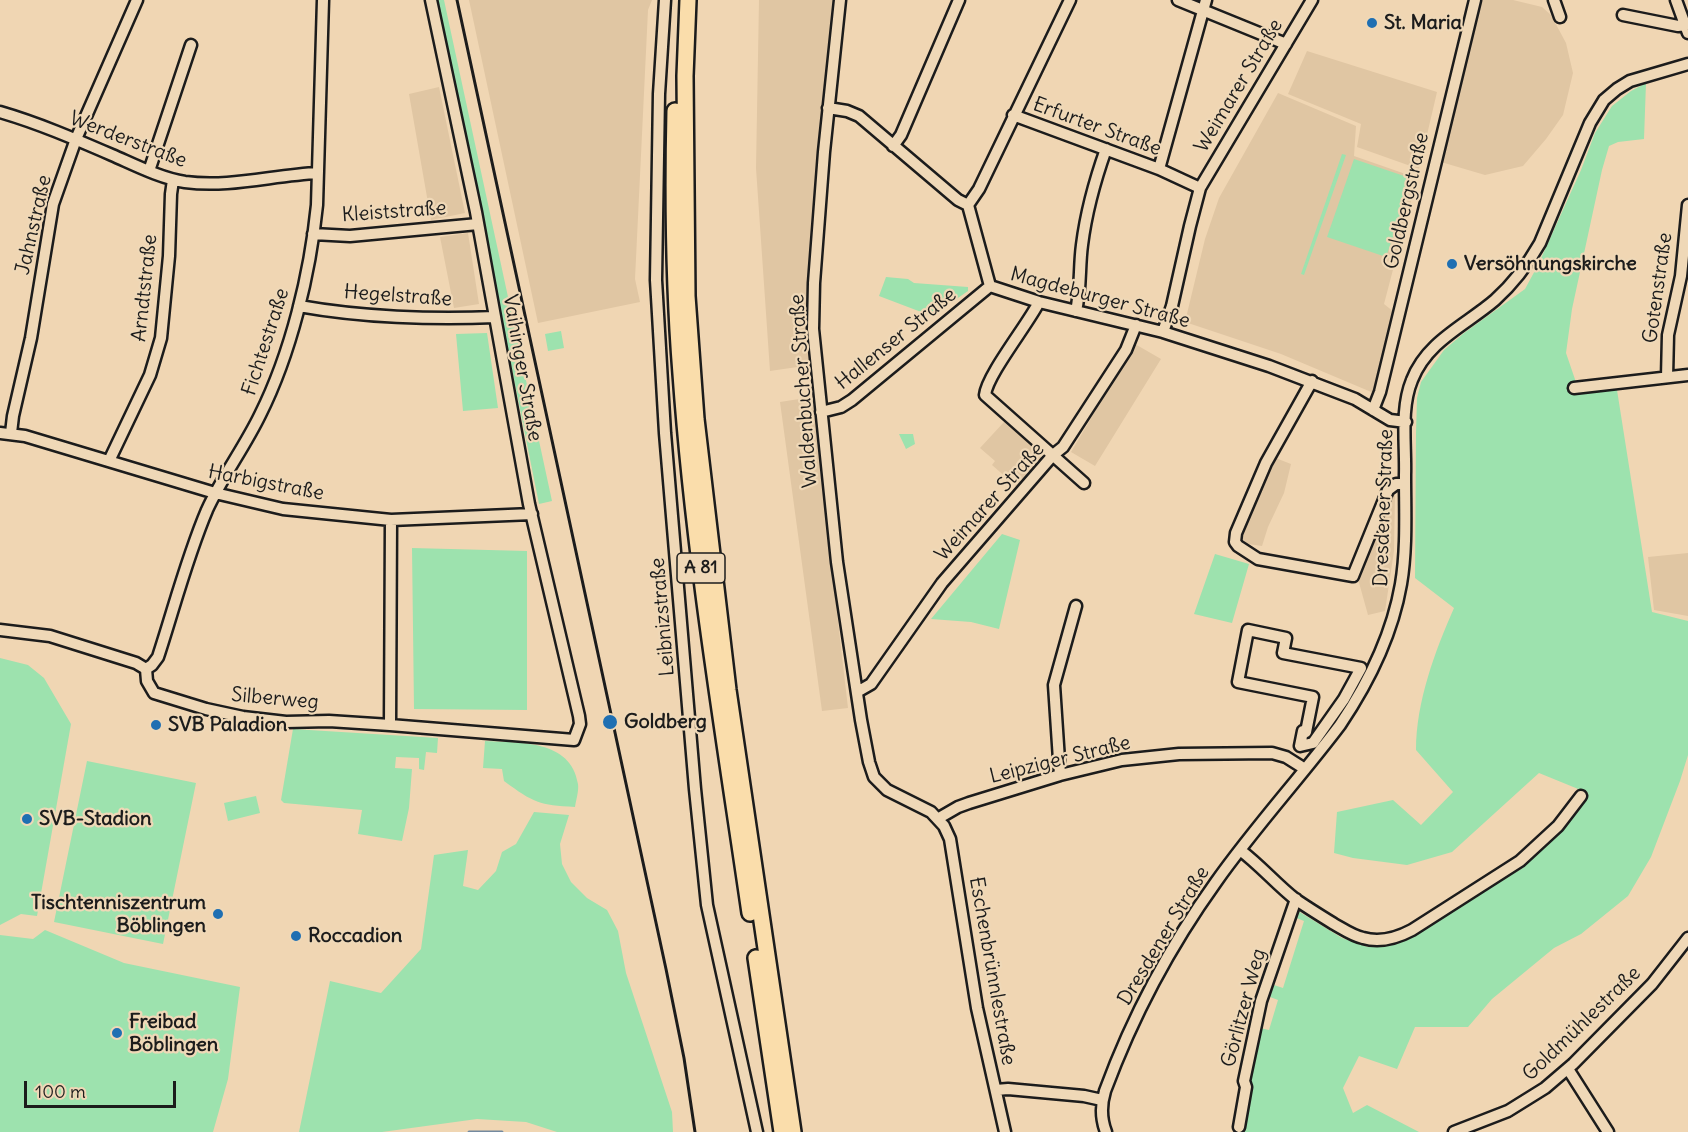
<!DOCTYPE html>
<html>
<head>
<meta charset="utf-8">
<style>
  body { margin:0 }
  #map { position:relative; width:1688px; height:1132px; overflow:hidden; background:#f0d6b3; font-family:Delius,sans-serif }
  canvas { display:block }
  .scale { position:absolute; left:24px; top:1081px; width:152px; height:27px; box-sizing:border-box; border:3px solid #1c1c1c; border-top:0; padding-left:8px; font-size:18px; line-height:21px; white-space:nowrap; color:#1c1c1c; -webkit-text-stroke:4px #efd8b7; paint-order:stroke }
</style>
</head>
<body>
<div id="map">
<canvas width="1688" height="1132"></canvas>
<div class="scale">100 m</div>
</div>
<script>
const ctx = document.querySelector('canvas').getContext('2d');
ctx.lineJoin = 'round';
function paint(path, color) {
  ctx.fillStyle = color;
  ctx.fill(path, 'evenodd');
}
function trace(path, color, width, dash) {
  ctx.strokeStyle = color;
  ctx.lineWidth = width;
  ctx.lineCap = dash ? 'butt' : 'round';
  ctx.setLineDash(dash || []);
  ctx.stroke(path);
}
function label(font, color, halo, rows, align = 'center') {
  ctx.font = font + ' Delius,sans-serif';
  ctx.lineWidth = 4.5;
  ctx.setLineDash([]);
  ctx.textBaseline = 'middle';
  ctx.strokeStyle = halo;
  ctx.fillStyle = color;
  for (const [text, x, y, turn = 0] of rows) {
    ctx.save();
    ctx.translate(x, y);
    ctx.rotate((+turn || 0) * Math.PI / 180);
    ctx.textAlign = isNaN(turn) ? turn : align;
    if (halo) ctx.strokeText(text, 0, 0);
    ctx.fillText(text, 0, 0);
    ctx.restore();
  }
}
const built = new Path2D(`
  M469 0H652L648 10 635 279 640 302 538 323Z
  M759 0H836L809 307 811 365 770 371 756 168Z
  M1481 0H1513L1542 7 1551 15 1566 43 1573 73 1563 115 1546 139 1523 166 1485 175 1441 162Z
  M1307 51 1437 92 1419 169 1357 147 1361 124 1288 94Z
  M439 87 465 213 431 220 409 94Z
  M1278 93 1356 126 1354 156 1417 178 1384 304 1394 312 1376 394 1281 354 1185 322 1205 239 1219 198Z
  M468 233 479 304 454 308 440 237Z
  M1135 344 1161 359 1095 466 1071 452Z
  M812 397 848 708 822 711 780 402Z
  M1004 422 1045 457 1017 487 992 465 995 461 980 448Z
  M1273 457 1291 464 1284 493 1268 527 1262 546 1248 544 1241 538 1242 527Z
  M1395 494 1394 551 1385 611 1368 615 1358 579 1390 497Z
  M1688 553V616L1654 610 1648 557Z`);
const green = new Path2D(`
  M438 0H444L552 501 539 504Z
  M1646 83 1644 139 1618 142 1609 146 1602 170 1572 309 1566 353 1580 394 1617 390 1652 612 1688 621V755L1680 781 1651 857 1628 896 1581 934 1554 948 1492 999 1468 1027H1415L1397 1069 1359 1056 1343 1088 1353 1113 1367 1105 1419 1132H1241L1250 1079 1248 1070 1260 1028 1269 1030 1278 1000 1270 997 1274 985 1283 988 1304 921 1294 917 1295 913 1298 911 1342 938 1368 947 1403 939 1434 923 1524 867 1553 837 1588 793 1539 773 1452 852 1407 865 1353 858 1334 853 1337 812 1393 800 1421 825 1453 792 1416 750C1416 702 1435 651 1454 608L1415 578 1416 433 1417 398 1421 382 1444 350 1464 333 1525 289 1538 265 1581 170 1595 133 1612 106 1631 91Z
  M1342 154 1346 155 1304 275 1301 274Z
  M1354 159 1413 179 1386 257 1327 237Z
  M886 277 908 279 914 283 968 287V291L955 300 951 295 929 315 879 296Z
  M561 331 564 348 548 351 545 334Z
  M487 333 498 408 463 411 456 334Z
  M899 434H913L915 444 906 449Z
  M1002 534 1020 540 999 629 971 622 931 619Z
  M412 548 527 551V710L414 709Z
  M1215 554 1249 564 1232 623 1194 614Z
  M0 658 28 665 44 678 71 724 37 916 21 914 0 925Z
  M293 729 438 738 437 753 426 752 424 770 419 769V758L396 757 395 768 412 769 409 808 402 841 358 834 362 810 284 803 281 800Z
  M485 741C519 743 571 739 578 784 579 791 576 800 575 807 539 805 534 803 504 781L502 769 483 768Z
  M87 761 196 783 163 944 54 922Z
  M256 796 260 813 228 821 224 803Z
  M534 812 569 815 560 844 562 864 571 882 587 898 607 910 618 931 626 973 672 1112 673 1132H557L526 1122 477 1119 382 1132H299L330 981 381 993 421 949 434 855 468 850 463 886 478 890 496 871 502 852 516 844Z
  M45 930 124 963 240 987 228 1079 213 1132H0V935L33 939Z`);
const stream = new Path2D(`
  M469 1132H502`);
const minor = new Path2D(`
  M665 0 659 94 656 280 665 433 695 789 707 905 757 1132
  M840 0 824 152 814 283 813 329 837 562 861 720 869 762 874 777 887 790 931 812 944 826 950 839 977 1008 1005 1132
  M1178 0 1286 44
  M1554 0 1560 17
  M1676 0 1688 33
  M1623 15 1678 26 1685 25
  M828 108 847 111 859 116 958 200 968 205 990 286
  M0 112C38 123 75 139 112 155 135 165 160 178 185 182 230 188 273 175 318 173
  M1013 115 1159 169 1200 188
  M893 146 901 135 959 0
  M1159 169 1206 0
  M149 171 191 45
  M968 205 979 189 1070 0
  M313 234 350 236 478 224
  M990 286 1039 302 1163 332 1269 366 1355 399 1390 420 1406 422
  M1039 302C1028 324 987 375 985 395L1084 483
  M299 306C360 317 433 320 495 317
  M1076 311C1081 289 1079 267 1082 245 1086 213 1095 180 1106 149
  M1163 332 1172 306 1190 226 1200 188 1312 0
  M1667 377 1668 335 1681 276 1688 205
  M1312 381 1266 463 1236 533 1235 542 1238 546 1258 559 1353 576 1388 490 1396 484H1405
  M1574 388 1688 375
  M1373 410 1380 392 1475 0
  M821 412 841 407 852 400 990 286
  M0 433 25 436 215 493 283 509 391 520 532 514
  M11 433 13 416 31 338 53 204 76 139 137 0
  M109 461 150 375 161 338 169 256 171 194 173 180
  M0 630 50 636 136 663 146 669
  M1248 630 1286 638 1283 653 1361 668 1344 699 1313 743 1300 746 1303 731 1306 732 1313 697 1238 682Z
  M146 669 147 681 154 693 206 709 243 717 286 722 329 721 390 725 574 740 580 724 579 716 529 504 476 212 431 0
  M146 669 152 665 158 657C174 608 187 557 207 510 222 477 244 448 260 415 291 353 310 274 317 205L323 0
  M857 692 871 684 942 583 1053 455 1063 447 1126 350 1136 325
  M390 725 391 520
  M1060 775 1054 685 1076 606
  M939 818 958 807 969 803 1060 775 1122 760 1179 754 1272 753 1286 757 1305 769
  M1240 850C1260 865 1276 884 1295 899 1308 908 1321 916 1334 924 1343 929 1353 936 1363 938 1380 943 1397 938 1412 930L1520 861 1558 826 1581 796
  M1568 1069 1608 1132
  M996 1090 1008 1089 1084 1096 1102 1100
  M1239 1127 1246 1087 1244 1081 1261 1001 1296 899
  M1106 1132C1101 1119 1101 1104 1105 1091 1132 1018 1170 946 1216 882 1254 828 1300 778 1340 725 1369 682 1392 636 1401 584 1407 549 1405 511 1405 475 1406 445 1400 409 1412 380 1427 341 1466 325 1495 300 1514 283 1528 264 1540 243L1590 123 1604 100 1617 89 1630 81 1688 64
  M1454 1132 1508 1111 1545 1088 1573 1064 1652 984 1688 938`);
const highway = new Path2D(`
  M688 0 685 76 687 296 696 419 728 690 793 1132
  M675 111C673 198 674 286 681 374 694 555 724 734 750 913
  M756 958 782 1132`);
const rail = new Path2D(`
  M457 0 666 969 684 1058 695 1132`);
const markers = [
  [1372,23,6,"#1f6fb2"],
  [1452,264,6,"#1f6fb2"],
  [610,722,8,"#1f6fb2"],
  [156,725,6,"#1f6fb2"],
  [27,819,6,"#1f6fb2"],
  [218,914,6,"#1f6fb2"],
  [296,936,6,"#1f6fb2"],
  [117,1033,6,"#1f6fb2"]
];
const shields = [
  [701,568,48]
];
const shieldNames = [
  ["A 81",701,568]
];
const poiNames = [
  ["St. Maria",1384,23],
  ["Versöhnungskirche",1464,264],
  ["Goldberg",624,722],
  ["SVB Paladion",168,725],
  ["SVB-Stadion",39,819],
  ["Tischtenniszentrum",206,903,"right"],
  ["Böblingen",206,926,"right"],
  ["Roccadion",308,936],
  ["Freibad",129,1022],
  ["Böblingen",129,1045]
];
const streetNames = [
  ["Weimarer Straße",1239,86,-59],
  ["Erfurter Straße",1097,127,20],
  ["Werderstraße",128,140,21],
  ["Goldbergstraße",1407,201,-77],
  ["Kleiststraße",394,212,-4],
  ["Jahnstraße",34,225,-77],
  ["Arndtstraße",145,288,-84],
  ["Gotenstraße",1658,288,-82],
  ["Hegelstraße",398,296,4],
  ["Magdeburger Straße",1100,298,15],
  ["Hallenser Straße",896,339,-39],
  ["Fichtestraße",266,342,-72],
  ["Vaihinger Straße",522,368,80],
  ["Waldenbucher Straße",804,391,-94],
  ["Harbigstraße",266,483,11],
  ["Weimarer Straße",990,502,-48],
  ["Dresdener Straße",1384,508,-88],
  ["Leibnizstraße",663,617,-95],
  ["Silberweg",275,699,5],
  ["Leipziger Straße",1060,760,-14],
  ["Dresdener Straße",1164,936,-59],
  ["Eschenbrünnlestraße",992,971,80],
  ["Görlitzer Weg",1244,1008,-75],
  ["Goldmühlestraße",1582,1024,-44]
];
paint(built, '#e0c6a3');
paint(green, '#9de2ae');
trace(stream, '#748aa0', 3);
trace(minor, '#1c1c1c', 15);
trace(highway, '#1c1c1c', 20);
trace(minor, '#efd8b7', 10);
trace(highway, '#faddab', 15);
trace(rail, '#1c1c1c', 3);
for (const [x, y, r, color] of markers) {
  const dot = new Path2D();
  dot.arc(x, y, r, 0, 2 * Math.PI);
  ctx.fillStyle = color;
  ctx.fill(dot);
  trace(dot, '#efd8b7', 2);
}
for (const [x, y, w] of shields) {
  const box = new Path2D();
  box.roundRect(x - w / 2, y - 15, w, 30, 4.5);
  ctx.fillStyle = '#efd8b7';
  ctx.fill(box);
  trace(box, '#1c1c1c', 1.5);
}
label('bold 18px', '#1c1c1c', null, shieldNames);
label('bold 20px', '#1c1c1c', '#efd8b7', poiNames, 'left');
label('20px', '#1c1c1c', '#efd8b7', streetNames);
</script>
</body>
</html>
